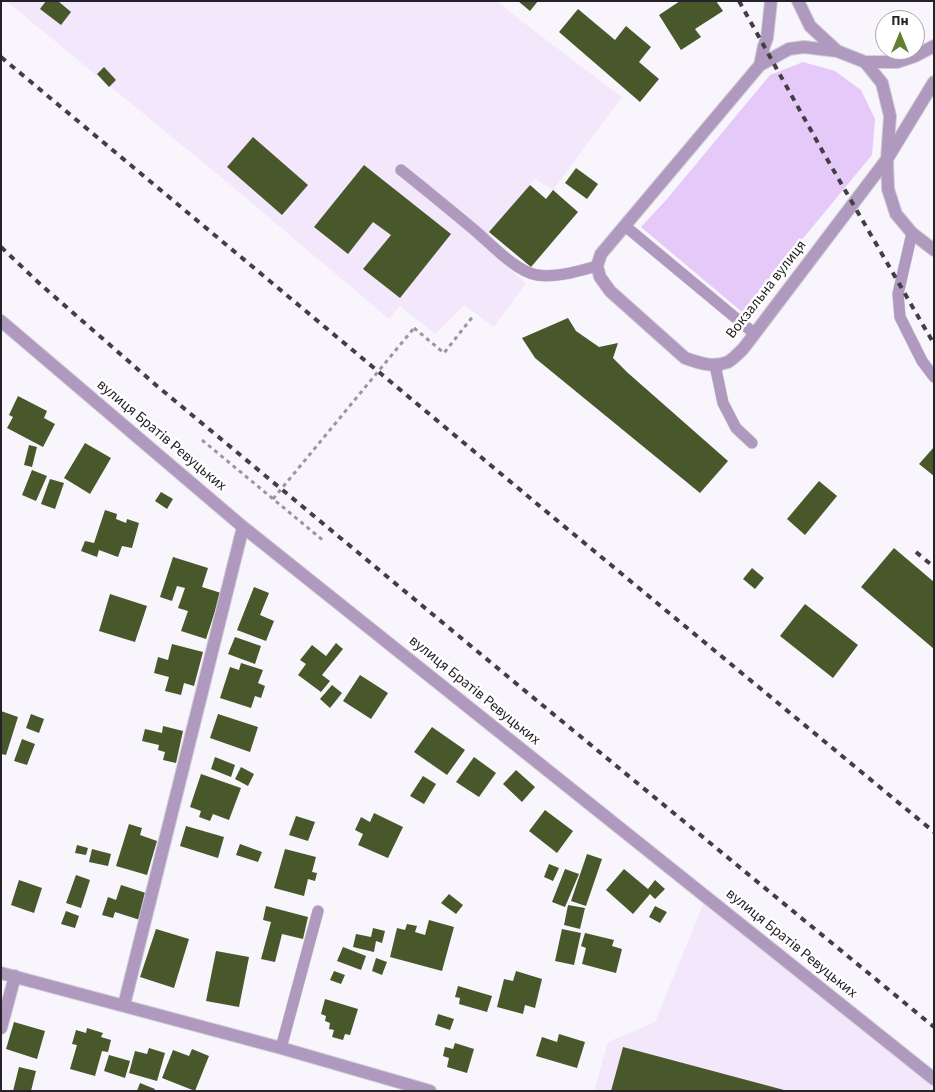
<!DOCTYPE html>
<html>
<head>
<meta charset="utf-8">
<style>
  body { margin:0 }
  #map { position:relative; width:935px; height:1092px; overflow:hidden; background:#f9f5fc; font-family:"Source Sans 3",sans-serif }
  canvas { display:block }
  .frame { position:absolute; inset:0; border:2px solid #262229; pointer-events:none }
  .north { position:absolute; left:875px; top:10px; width:50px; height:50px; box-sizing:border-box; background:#fff; border:1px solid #a8a7a9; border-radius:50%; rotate:0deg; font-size:14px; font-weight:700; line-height:20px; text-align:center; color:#262229 }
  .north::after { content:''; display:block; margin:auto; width:18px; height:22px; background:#657f32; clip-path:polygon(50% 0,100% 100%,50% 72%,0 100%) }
</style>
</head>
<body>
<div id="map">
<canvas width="935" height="1092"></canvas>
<div class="frame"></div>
<div class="north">Пн</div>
</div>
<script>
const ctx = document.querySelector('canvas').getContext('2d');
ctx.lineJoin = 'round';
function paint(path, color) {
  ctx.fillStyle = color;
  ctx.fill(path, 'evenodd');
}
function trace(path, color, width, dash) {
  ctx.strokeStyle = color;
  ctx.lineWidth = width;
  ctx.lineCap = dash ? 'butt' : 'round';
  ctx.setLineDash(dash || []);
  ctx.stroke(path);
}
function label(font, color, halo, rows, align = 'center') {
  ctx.font = font + ' "Source Sans 3",sans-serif';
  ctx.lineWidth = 5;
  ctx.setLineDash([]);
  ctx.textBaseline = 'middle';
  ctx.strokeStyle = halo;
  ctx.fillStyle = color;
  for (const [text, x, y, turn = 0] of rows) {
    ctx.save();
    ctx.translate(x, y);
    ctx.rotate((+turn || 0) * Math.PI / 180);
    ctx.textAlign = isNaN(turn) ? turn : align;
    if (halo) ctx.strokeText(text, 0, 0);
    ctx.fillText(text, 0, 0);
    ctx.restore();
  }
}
const built = new Path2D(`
  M6 1H497L520 20 622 97 553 190 535 179 480 244 526 283 494 327 464 305 435 334 400 306 389 319 228 183Z
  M706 897 934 1079V1091H594L608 1042 655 1022Z`);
const green = new Path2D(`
  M803 62 835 71 861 90 875 119 872 155 742 312 641 227 667 199 770 75Z`);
const building = new Path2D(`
  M46 1H58L71 12 61 25 40 9Z
  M518 1H538L530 11Z
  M680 1H716L723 11 695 29 701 37 681 50 659 15Z
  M578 9 615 40 626 26 651 47 639 62 659 79 640 102 559 32Z
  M104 67 116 80 109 87 97 74Z
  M253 137 308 185 282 215 227 167Z
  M364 165 451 234 400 298 363 269 391 235 373 222 348 254 314 227Z
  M576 168 598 184 587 199 565 183Z
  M530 185 546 199 553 190 578 212 531 267 489 232Z
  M568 318 576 331 599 347 618 343 613 358 628 373 728 461 700 493 535 358 522 338Z
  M18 396 47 411 44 418 55 424 43 447 7 428 13 417 9 415Z
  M85 443 111 458 90 494 64 478Z
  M29 445 37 447 32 467 24 465Z
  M934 447V476L919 464Z
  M32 470 47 476 36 501 22 495Z
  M50 479 64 483 55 509 41 504Z
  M819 481 837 496 805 535 787 519Z
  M161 492 173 499 167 509 155 501Z
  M105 510 117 514 116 519 126 523 127 519 139 523 132 548 122 546 118 557 99 550 97 557 81 551 85 541 94 543Z
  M894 548 934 582V649L861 587Z
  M173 557 208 568 202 587 221 593 206 639 181 631 188 611 178 608 185 588 177 586 172 601 160 597Z
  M752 568 764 578 755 589 743 579Z
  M254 587 269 593 260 615 274 621 266 641 237 630Z
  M110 594 147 606 135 642 99 631Z
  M805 604 858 645 833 678 780 636Z
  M235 637 261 646 255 664 228 654Z
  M336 643 343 649 322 675 330 681 321 692 298 675 306 664 300 660 312 645 326 656Z
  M172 644 203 652 194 686 184 683 181 695 165 691 169 677 154 673 158 657 168 660Z
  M241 663 263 670 258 683 265 686 261 698 255 696 251 708 220 698 230 667 239 670Z
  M360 675 388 693 371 719 343 701Z
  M332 685 342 693 330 708 320 699Z
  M1 711 18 717 6 755 1 754Z
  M31 714 44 719 39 733 26 728Z
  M218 714 258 727 250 752 210 738Z
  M163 726 183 731 176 763 163 760 165 752 158 750 159 745 142 741 145 729 162 733Z
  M432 727 465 750 447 775 414 752Z
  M22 739 35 744 27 765 14 761Z
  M215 757 235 765 231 777 211 769Z
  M474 757 496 773 479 797 456 782Z
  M241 767 254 774 248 786 235 779Z
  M516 770 535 787 522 802 503 784Z
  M201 774 241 788 229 820 213 814 210 821 199 817 201 811 190 807Z
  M423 776 436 784 424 804 410 796Z
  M545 810 573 831 557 853 529 831Z
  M374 813 403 827 388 858 358 845 363 834 355 830 361 817 370 822Z
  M296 816 315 822 308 841 289 835Z
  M129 824 142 828 140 835 157 841 147 875 116 866Z
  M186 826 224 837 218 858 180 846Z
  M240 844 262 852 258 862 236 855Z
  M77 845 88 848 86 855 75 853Z
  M92 849 111 854 108 866 89 862Z
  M285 849 316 857 312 872 317 873 315 881 308 879 304 896 274 888Z
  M587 854 602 859 586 906 571 901Z
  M549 864 559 868 553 881 544 877Z
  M565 869 579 874 565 907 552 902Z
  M624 869 648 889 655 880 665 889 655 899 650 894 633 914 606 890Z
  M76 875 90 880 81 908 66 903Z
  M19 880 42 888 34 913 11 905Z
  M121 885 149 894 140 920 115 912 113 918 102 915 108 897 116 900Z
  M449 894 463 905 456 914 441 903Z
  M568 905 585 908 580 929 564 925Z
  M266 906 308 917 303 939 282 934 275 962 261 959 271 922 263 920Z
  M655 906 667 912 660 923 649 917Z
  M66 911 79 916 75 928 61 924Z
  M429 920 454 927 442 971 390 957 397 928 405 930 407 924 417 926 415 932 425 935Z
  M373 928 385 931 382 943 376 941 374 952 353 947 356 934 371 937Z
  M156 929 189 939 174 988 140 977Z
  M562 929 581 933 574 965 555 961Z
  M585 933 614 940 612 946 622 949 616 973 582 964 586 948 581 946Z
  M343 947 366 956 361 970 337 961Z
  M216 951 249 957 239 1007 206 1001Z
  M376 958 387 962 382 975 372 971Z
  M334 971 345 975 341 984 330 980Z
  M516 971 542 979 535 1008 525 1005 523 1014 497 1007 504 979 513 981Z
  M458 986 492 996 487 1012 459 1004 460 998 455 997Z
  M325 999 358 1009 350 1035 345 1034 343 1040 332 1037 334 1030 329 1029 330 1023 325 1021 326 1016 321 1014Z
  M438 1014 454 1019 450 1030 435 1025Z
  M14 1022 45 1031 37 1059 6 1049Z
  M87 1028 103 1033 101 1037 111 1040 108 1052 102 1051 95 1076 70 1069 77 1045 72 1044 76 1030 86 1033Z
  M559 1034 585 1042 577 1068 536 1056 542 1037 557 1042Z
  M455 1043 474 1049 467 1073 447 1067 449 1058 443 1056 445 1047 453 1049Z
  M623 1047 784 1090V1091H611Z
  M149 1048 165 1053 157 1081 129 1073 135 1051 147 1054Z
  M192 1049 209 1056 195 1091 162 1078 173 1050 189 1056Z
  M109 1055 130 1061 125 1078 104 1071Z
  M19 1067 36 1071 31 1091H13Z
  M140 1083 155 1089 154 1091H137Z`);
const path = new Path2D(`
  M414 328 444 353 474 315
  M202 440 325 542`);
const service = new Path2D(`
  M401 170C425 189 449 209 472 228 489 242 516 272 537 275 556 278 579 271 597 266
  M625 226 755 334
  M912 233 898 294 900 317 922 361 934 377
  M715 365 723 403 736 428 752 443
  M281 1048 318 911`);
const minor = new Path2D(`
  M798 1 810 26 837 51
  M865 62H897L915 56 934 46
  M760 65 789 49 804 47 837 51 865 62 882 83 890 116 887 159 743 349C739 353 733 359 728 362 713 368 699 363 685 358L610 291 600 277 597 266 601 254 760 65 764 46 767 38 771 1
  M934 82 887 159 888 189 896 214 912 233 934 250
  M1 321 243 527 934 1079
  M1 973 281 1048 430 1091
  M124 1005 243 527
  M1 1028 15 976`);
const rail = new Path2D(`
  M739 1 823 152 934 344
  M1 57 536 503 934 832
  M1 247 40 284 157 386 524 690 934 1027
  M916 552 934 567`);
const pathBridge = new Path2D(`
  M273 499 414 328`);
const streetNames = [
  ["Вокзальна вулиця",767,290,-52],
  ["вулиця Братів Ревуцьких",161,436,40],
  ["вулиця Братів Ревуцьких",474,691,39],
  ["вулиця Братів Ревуцьких",791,944,39]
];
paint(built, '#f3e7fc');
paint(green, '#e5caf9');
paint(building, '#48582a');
trace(service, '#d3cfd6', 12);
trace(minor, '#d3cfd6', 14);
trace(path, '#9a969d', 3, [4, 4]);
trace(service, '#af99bf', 11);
trace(minor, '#af99bf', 12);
trace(rail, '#423e45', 4, [6, 6]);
trace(pathBridge, '#9a969d', 3, [4, 4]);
label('15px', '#262229', '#fff', streetNames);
</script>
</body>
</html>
